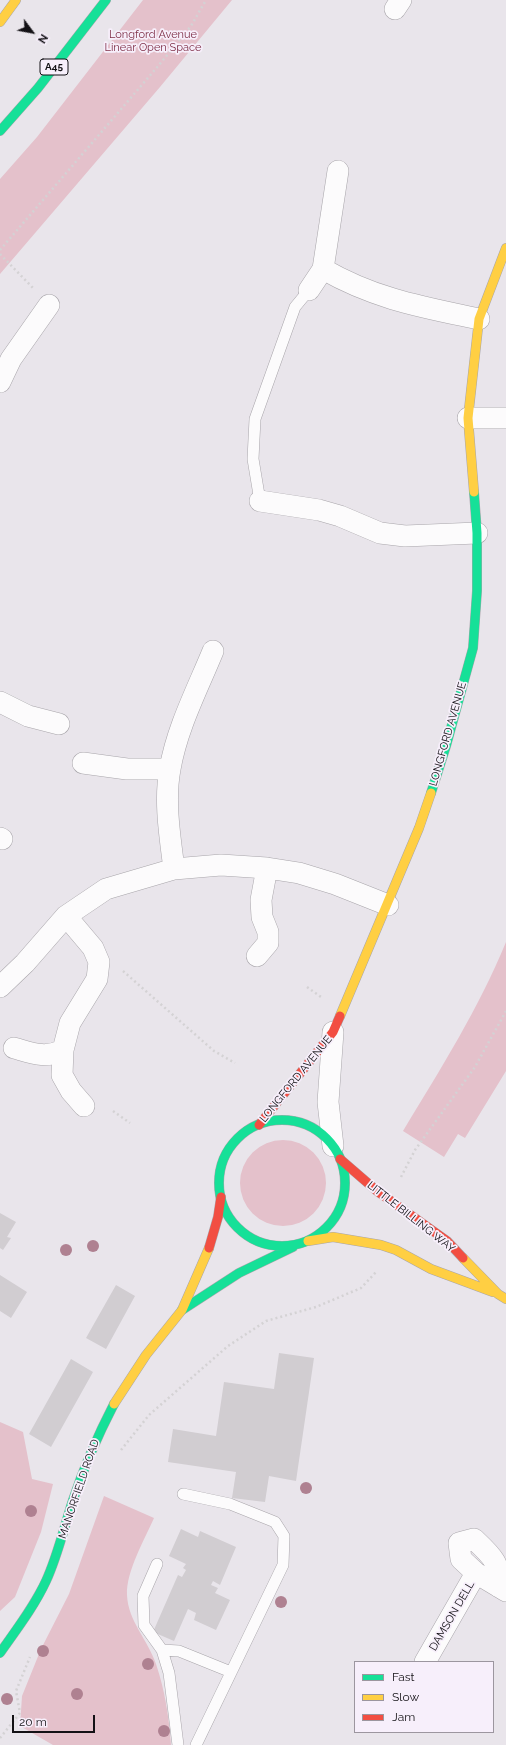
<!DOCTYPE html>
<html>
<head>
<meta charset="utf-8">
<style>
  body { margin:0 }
  #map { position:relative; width:506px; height:1745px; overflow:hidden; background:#e9e5eb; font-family:Raleway,sans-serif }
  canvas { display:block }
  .legend { position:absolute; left:354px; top:1661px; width:140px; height:72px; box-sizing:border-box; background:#f7effb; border:1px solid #9c969f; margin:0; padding:5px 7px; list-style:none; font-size:12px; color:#131115 }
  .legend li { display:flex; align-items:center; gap:8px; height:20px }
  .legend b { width:20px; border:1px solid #9c969f }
  .north { position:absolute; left:12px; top:12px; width:40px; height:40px; -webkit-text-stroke:3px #f7effb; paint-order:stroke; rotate:122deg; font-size:11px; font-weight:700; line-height:16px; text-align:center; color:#131115 }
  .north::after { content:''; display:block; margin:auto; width:14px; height:18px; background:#131115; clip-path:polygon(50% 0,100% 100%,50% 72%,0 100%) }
  .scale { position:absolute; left:12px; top:1715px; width:83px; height:18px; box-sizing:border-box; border:2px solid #131115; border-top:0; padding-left:5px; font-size:12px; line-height:14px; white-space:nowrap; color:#131115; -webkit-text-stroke:3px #f7effb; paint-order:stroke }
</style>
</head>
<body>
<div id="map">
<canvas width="506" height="1745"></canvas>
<ul class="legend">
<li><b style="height:5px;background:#16e098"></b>Fast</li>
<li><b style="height:5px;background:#ffcf43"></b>Slow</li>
<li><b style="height:5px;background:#f24e42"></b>Jam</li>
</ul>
<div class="north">N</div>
<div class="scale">20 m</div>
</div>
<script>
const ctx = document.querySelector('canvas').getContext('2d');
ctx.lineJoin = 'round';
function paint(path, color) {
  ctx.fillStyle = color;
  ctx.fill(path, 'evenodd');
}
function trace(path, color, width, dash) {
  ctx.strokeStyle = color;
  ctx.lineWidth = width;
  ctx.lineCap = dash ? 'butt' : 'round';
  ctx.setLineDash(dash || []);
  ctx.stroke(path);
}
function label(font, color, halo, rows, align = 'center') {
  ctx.font = font + ' Raleway,sans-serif';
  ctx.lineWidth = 3.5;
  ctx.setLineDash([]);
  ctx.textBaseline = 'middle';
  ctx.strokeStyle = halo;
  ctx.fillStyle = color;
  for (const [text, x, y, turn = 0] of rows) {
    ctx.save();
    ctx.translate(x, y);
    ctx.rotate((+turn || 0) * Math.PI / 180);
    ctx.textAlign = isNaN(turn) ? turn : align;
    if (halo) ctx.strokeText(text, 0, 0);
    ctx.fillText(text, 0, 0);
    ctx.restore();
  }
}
const green = new Path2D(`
  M143 0H232L160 87 0 274V179L37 137Z
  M506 942V1071L465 1138 458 1134 444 1157 403 1131C440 1070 479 1008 506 942Z
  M240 1183a43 43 0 1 1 86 0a43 43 0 1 1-86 0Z
  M0 1422 23 1432 32 1479 53 1484 41 1532 15 1597 0 1611Z
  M104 1496 154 1518C145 1539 126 1571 127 1595 128 1621 148 1640 156 1664 165 1691 169 1717 171 1745H53L20 1726 22 1696 41 1649 69 1594Z`);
const building = new Path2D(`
  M0 1213 16 1222 7 1237 11 1238 3 1250 0 1248Z
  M0 1275 27 1292 11 1318 0 1311Z
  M116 1285 135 1296 106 1349 86 1338Z
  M279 1353 314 1358 296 1481 269 1476 265 1502 232 1498 236 1472 168 1462 173 1429 216 1436 224 1382 274 1389Z
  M71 1359 93 1372 51 1447 29 1434Z
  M181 1529 198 1537 200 1531 236 1547 220 1585 213 1581 211 1585 218 1588 215 1593 230 1600 216 1630 194 1620 196 1613 188 1609 174 1641 153 1632 178 1575 182 1577 186 1570 183 1568 186 1564 169 1556Z`);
const path = new Path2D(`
  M0 250 159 65 191 26 206 0
  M0 254 33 288
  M123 971 214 1051 235 1063
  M307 987 321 997
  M113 1111 130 1123
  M401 1177 415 1150 475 1067 506 1011
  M121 1450 149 1415 228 1346 266 1321 316 1307 361 1288 377 1271
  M0 1738 20 1713 16 1691 30 1657`);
const lane = new Path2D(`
  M260 501 253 459 255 419 295 307 309 290
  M183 1494 230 1504 275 1522 284 1536 283 1565 196 1745
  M157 1564 143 1596 144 1625 162 1650 169 1673 178 1745
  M162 1650 179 1651 231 1672`);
const street = new Path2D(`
  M395 9 401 0
  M338 171 323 269C375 299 422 307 479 319
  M309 290 323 269
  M0 382 11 359 49 305
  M468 418H506
  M260 501 319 510 340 516 380 533 405 536 477 533
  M0 702 28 716 59 724
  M83 763 127 769H170
  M0 838 2 839
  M174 869C170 837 164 801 170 769 177 728 197 690 213 651
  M66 916 93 948 99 962 97 979 70 1023 63 1050 62 1075 71 1091 84 1106
  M257 956 268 943V932L262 917 261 900 267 868
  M0 987 25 963 66 916 106 889 174 869 221 865 267 868 299 873 335 884 388 905
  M333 1032 328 1102 333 1146
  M14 1048C32 1053 45 1059 63 1050
  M476 1573 461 1559 459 1543 474 1539C490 1554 502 1564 499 1587
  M425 1662 476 1573 506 1591`);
const fast = new Path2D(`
  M0 131 38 88 106 0
  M431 793 446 746 473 648 477 591V533L474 492
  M219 1183a63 63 0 1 1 126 0a63 63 0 1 1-126 0Z
  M182 1310 239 1273 293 1247
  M0 1653C16 1630 34 1607 46 1581 58 1555 64 1527 73 1500 84 1467 98 1435 114 1404`);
const slow = new Path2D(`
  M0 22 16 0
  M474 492 468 418 479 319 506 248
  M340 1016 419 828 431 793
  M308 1241 333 1237 381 1245 396 1250 431 1269 493 1292
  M463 1258 498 1294 506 1299
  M114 1404 146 1355 182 1310 209 1248`);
const jam = new Path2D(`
  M259 1125 333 1032 340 1016
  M340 1159 377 1191 447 1241 463 1258
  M209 1248 218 1217 221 1197`);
const trees = [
  [93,1246],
  [66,1250],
  [306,1488],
  [31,1511],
  [281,1602],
  [43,1651],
  [148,1664],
  [77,1694],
  [7,1699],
  [164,1731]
];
const shields = [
  [54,67,28]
];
const shieldNames = [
  ["A45",54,67]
];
const parkNames = [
  ["Longford Avenue",153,35],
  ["Linear Open Space",153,48]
];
const streetNames = [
  ["LONGFORD AVENUE",448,734,-74],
  ["LONGFORD AVENUE",296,1079,-51],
  ["LITTLE BILLING WAY",411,1217,38],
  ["MANORFIELD ROAD",79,1489,-71],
  ["DAMSON DELL",452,1616,-60]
];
paint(green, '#e4c1cb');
paint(building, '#d1cdd1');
trace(lane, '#a8a5aa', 12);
trace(street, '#a8a5aa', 22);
trace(fast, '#a8a5aa', 10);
trace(slow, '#a8a5aa', 10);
trace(jam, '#a8a5aa', 10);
trace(path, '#d4d2d4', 2.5, [2, 3]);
trace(lane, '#fcfbfc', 11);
trace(street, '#fcfbfc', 21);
trace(fast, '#16e098', 9);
trace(slow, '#ffcf43', 9);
trace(jam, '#f24e42', 9);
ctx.fillStyle = '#af8191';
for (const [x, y] of trees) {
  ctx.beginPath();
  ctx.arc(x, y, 6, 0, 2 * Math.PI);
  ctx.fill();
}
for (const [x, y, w] of shields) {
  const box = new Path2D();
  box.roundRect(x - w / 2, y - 8, w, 16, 3);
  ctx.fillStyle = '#f7effb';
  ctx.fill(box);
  trace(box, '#131115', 1);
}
label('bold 10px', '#131115', null, shieldNames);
label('11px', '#7f2f47', '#f7effb', parkNames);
label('11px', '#131115', '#f7effb', streetNames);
</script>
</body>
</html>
